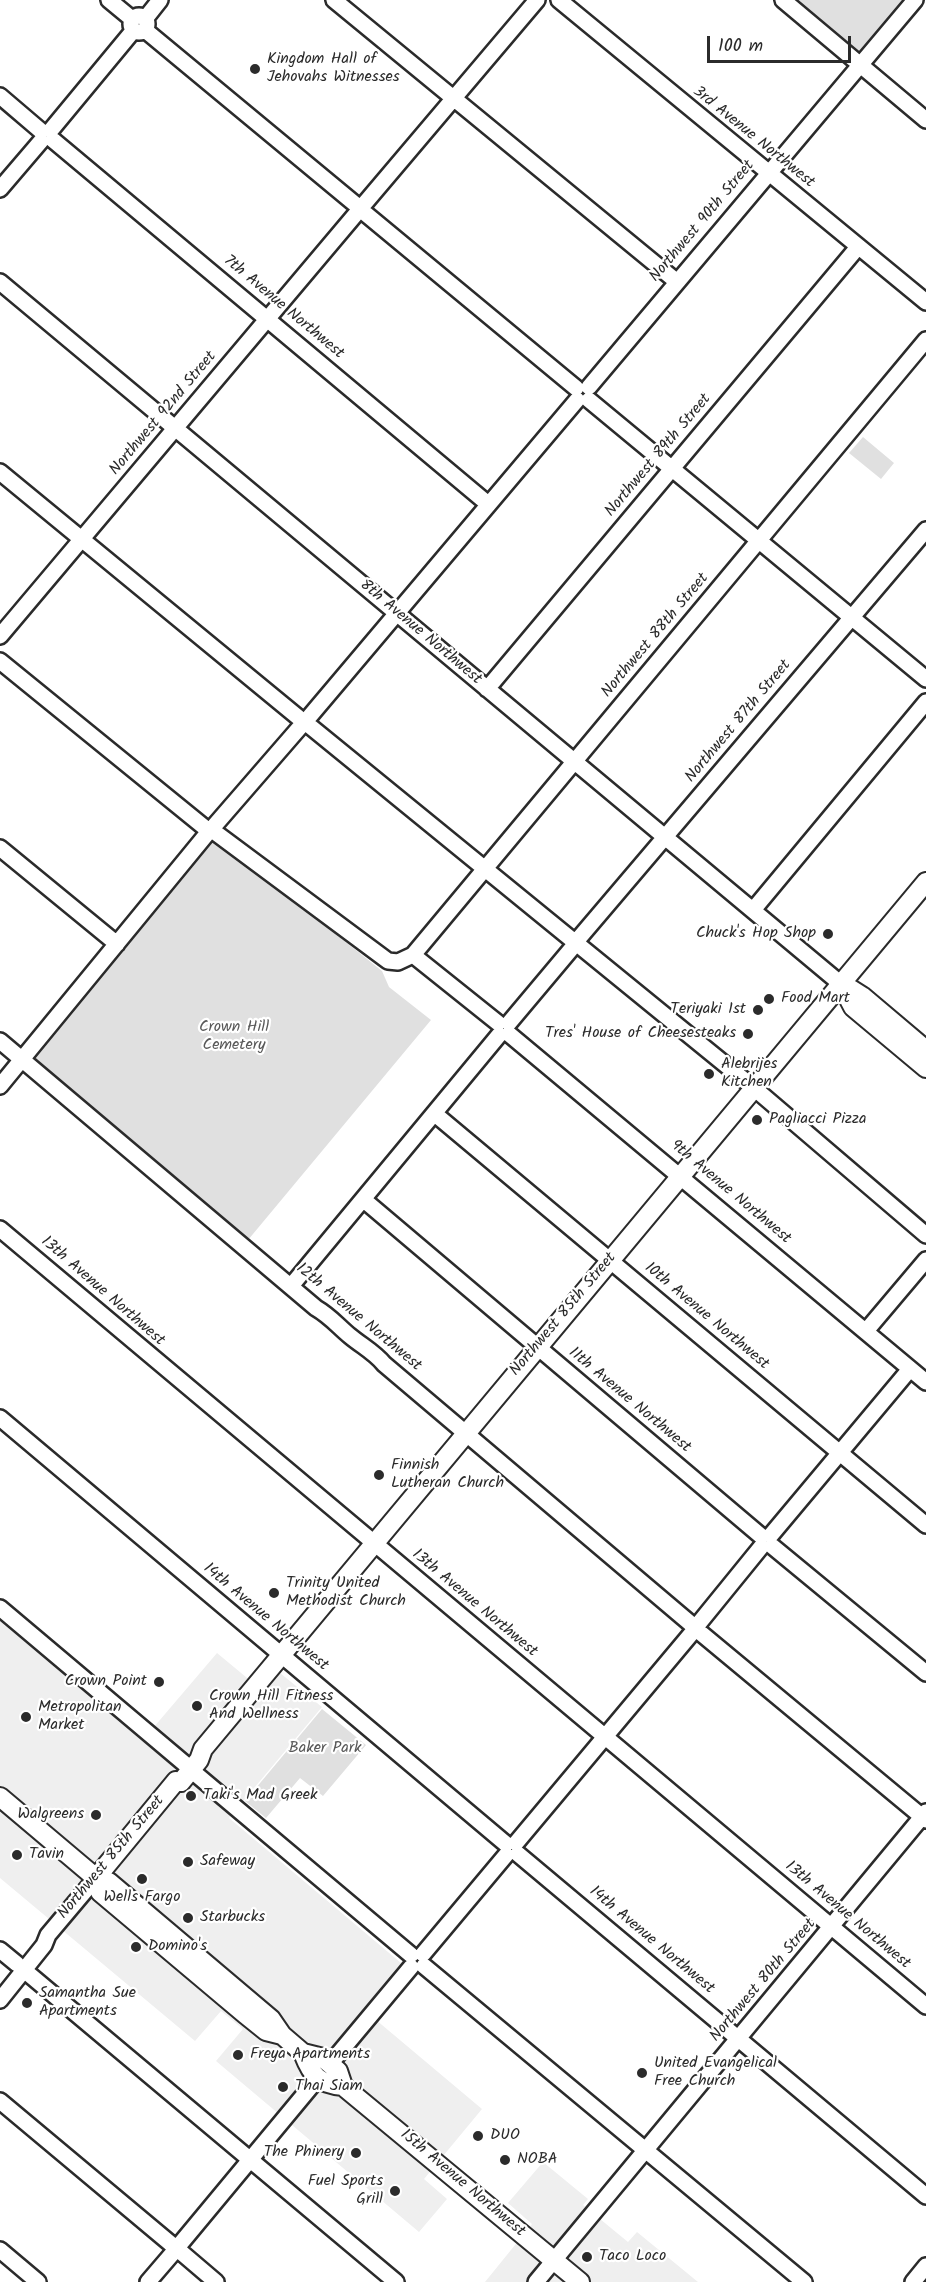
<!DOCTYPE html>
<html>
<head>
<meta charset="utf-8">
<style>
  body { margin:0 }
  #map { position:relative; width:926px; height:2282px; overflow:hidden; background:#fff; font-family:Kalam,sans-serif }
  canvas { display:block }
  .scale { position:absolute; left:707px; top:36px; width:144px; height:27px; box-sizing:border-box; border:3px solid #2b2b2b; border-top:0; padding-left:8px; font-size:18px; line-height:21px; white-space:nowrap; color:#2b2b2b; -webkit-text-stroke:4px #fff; paint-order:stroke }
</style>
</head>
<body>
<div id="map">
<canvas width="926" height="2282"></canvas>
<div class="scale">100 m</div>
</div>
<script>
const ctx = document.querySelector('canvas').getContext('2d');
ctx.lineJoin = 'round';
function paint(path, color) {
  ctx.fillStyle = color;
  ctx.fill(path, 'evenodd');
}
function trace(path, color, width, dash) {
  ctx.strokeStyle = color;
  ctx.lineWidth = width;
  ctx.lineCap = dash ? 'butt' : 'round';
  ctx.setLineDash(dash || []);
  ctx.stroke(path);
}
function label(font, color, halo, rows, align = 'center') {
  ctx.font = font + ' Kalam,sans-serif';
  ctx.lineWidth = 4.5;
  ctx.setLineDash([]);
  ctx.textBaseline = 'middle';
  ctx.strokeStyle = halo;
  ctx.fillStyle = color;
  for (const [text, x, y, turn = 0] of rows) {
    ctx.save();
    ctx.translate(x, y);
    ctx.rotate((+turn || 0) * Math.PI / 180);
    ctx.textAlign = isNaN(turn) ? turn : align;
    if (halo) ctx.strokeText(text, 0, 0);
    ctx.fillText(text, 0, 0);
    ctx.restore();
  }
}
const built = new Path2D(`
  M0 1621 142 1741 217 1653 264 1692 280 1673 322 1707 229 1818 401 1963 363 2009 482 2109 424 2179 447 2199 419 2232 216 2061 243 2029 221 2011 195 2041 0 1878Z
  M543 2162 588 2199 583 2205 628 2242 637 2232 698 2282H485L532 2224 508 2203Z`);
const green = new Path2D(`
  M797 0H903L859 52Z
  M863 437 894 463 881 479 849 453Z
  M216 838 382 971 389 987 431 1020 248 1240 33 1060Z
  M322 1709 366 1745 323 1796 300 1778 266 1818 245 1801Z`);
const minor = new Path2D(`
  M109 0 132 19
  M334 0 676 281
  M559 0 926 302
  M783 0 926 120
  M131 24a8 8 0 1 1 16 0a8 8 0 1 1-16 0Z
  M145 19 160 0
  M145 30 355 204
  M0 96 41 131
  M51 130 133 31
  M53 140 488 504
  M0 189 41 141
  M365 203 537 0
  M366 214 576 388
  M0 282 841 984
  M589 387 915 0
  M589 400 926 679
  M0 472 299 718
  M0 636 355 215
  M0 661 204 827
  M487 689 858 247
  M310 716 577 400
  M311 727 571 939
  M215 825 300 727
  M216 833 388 961 398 962 413 955 498 1023
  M0 848 117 944
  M753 910 926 702
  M580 937 926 530
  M581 947 754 1088 926 1235
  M413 955 926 340
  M509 1023 572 948
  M509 1034 926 1382
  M0 1041 316 1308C330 1316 338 1326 350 1336 362 1346 374 1352 384 1364L691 1624
  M0 1086 206 835
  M435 1114 926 1525
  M364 1200 761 1536
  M0 1229 926 2006
  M291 1286 499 1035
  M866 1331 926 1260
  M0 1418 506 1844
  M771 1535 910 1369
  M772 1546 926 1673
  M0 1608 185 1764
  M700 1622 761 1547
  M702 1634 926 1820
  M191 1770 411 1955
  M516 1843 691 1634
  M518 1854 926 2196
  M0 1950 17 1964
  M423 1954 506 1855
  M424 1966 804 2282
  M24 1970 396 2282
  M0 2000 44 1945 48 1935 96 1878
  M330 2064 411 1967
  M0 2101 171 2244
  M181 2243 318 2078
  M0 2250 38 2282
  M182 2253 216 2282
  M148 2282 172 2254
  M536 2282 926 1812
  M913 2282 926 2266`);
const major = new Path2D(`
  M841 984 853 1007 926 1068
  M843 984 862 996 926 1050
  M0 1797 96 1878 109 1882 271 2019 282 2035 303 2053 323 2058 338 2071 343 2086 580 2282
  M96 1878 176 1781 181 1782 199 1760 203 1749 926 882
  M96 1878 100 1892 245 2014 266 2031 282 2035
  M303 2053C312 2076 318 2084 343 2086`);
const markers = [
  [255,69,6,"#2b2b2b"],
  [828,934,6,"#2b2b2b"],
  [769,999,6,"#2b2b2b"],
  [758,1010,6,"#2b2b2b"],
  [748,1034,6,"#2b2b2b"],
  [709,1074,6,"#2b2b2b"],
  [757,1120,6,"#2b2b2b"],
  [379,1475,6,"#2b2b2b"],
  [274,1593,6,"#2b2b2b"],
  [159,1682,6,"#2b2b2b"],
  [197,1706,6,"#2b2b2b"],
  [26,1717,6,"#2b2b2b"],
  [191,1796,6,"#2b2b2b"],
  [96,1815,6,"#2b2b2b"],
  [17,1855,6,"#2b2b2b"],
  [188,1862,6,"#2b2b2b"],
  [142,1879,6,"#2b2b2b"],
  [188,1918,6,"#2b2b2b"],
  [136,1947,6,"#2b2b2b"],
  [27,2003,6,"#2b2b2b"],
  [238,2055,6,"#2b2b2b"],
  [642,2073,6,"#2b2b2b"],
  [283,2087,6,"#2b2b2b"],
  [478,2136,6,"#2b2b2b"],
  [356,2153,6,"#2b2b2b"],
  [505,2160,6,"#2b2b2b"],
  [395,2191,6,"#2b2b2b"],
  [587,2257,6,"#2b2b2b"]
];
const poiNames = [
  ["Kingdom Hall of",267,60],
  ["Jehovahs Witnesses",267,78],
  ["Chuck's Hop Shop",816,934,"right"],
  ["Food Mart",781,999],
  ["Teriyaki 1st",746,1010,"right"],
  ["Tres' House of Cheesesteaks",736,1034,"right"],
  ["Alebrijes",721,1065],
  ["Kitchen",721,1083],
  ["Pagliacci Pizza",769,1120],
  ["Finnish",391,1466],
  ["Lutheran Church",391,1484],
  ["Trinity United",286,1584],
  ["Methodist Church",286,1602],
  ["Crown Point",147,1682,"right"],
  ["Crown Hill Fitness",209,1697],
  ["And Wellness",209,1715],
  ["Metropolitan",38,1708],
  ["Market",38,1726],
  ["Taki's Mad Greek",203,1796],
  ["Walgreens",84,1815,"right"],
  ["Tavin",29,1855],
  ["Safeway",200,1862],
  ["Wells Fargo",142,1898,"center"],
  ["Starbucks",200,1918],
  ["Domino's",148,1947],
  ["Samantha Sue",39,1994],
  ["Apartments",39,2012],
  ["Freya Apartments",250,2055],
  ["United Evangelical",654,2064],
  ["Free Church",654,2082],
  ["Thai Siam",295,2087],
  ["DUO",490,2136],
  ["The Phinery",344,2153,"right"],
  ["NOBA",517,2160],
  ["Fuel Sports",383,2182,"right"],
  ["Grill",383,2200,"right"],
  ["Taco Loco",599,2257]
];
const streetNames = [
  ["3rd Avenue Northwest",753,138,39],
  ["Northwest 90th Street",703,222,-50],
  ["7th Avenue Northwest",283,308,40],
  ["Northwest 92nd Street",164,414,-50],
  ["Northwest 89th Street",659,456,-50],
  ["8th Avenue Northwest",420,633,40],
  ["Northwest 88th Street",656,636,-50],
  ["Northwest 87th Street",739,722,-50],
  ["9th Avenue Northwest",730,1193,40],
  ["13th Avenue Northwest",102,1292,41],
  ["Northwest 85th Street",564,1315,-50],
  ["10th Avenue Northwest",706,1317,40],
  ["12th Avenue Northwest",358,1318,40],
  ["11th Avenue Northwest",629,1401,40],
  ["13th Avenue Northwest",474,1604,40],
  ["14th Avenue Northwest",265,1618,40],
  ["Northwest 85th Street",112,1858,-50],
  ["13th Avenue Northwest",847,1916,40],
  ["14th Avenue Northwest",651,1941,40],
  ["Northwest 80th Street",764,1981,-50],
  ["15th Avenue Northwest",462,2184,40]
];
const parkNames = [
  ["Crown Hill",234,1028],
  ["Cemetery",234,1046],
  ["Baker Park",325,1749]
];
paint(built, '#efefef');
paint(green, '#e0e0e0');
trace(minor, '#2b2b2b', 20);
trace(major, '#2b2b2b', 22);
trace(minor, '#fff', 15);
trace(major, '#fff', 18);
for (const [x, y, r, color] of markers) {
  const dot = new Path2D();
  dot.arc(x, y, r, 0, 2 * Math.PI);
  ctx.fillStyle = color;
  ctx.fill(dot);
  trace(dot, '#fff', 2);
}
label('16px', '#2b2b2b', '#fff', poiNames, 'left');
label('16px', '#2b2b2b', '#fff', streetNames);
label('16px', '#585858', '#fff', parkNames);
</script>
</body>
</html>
